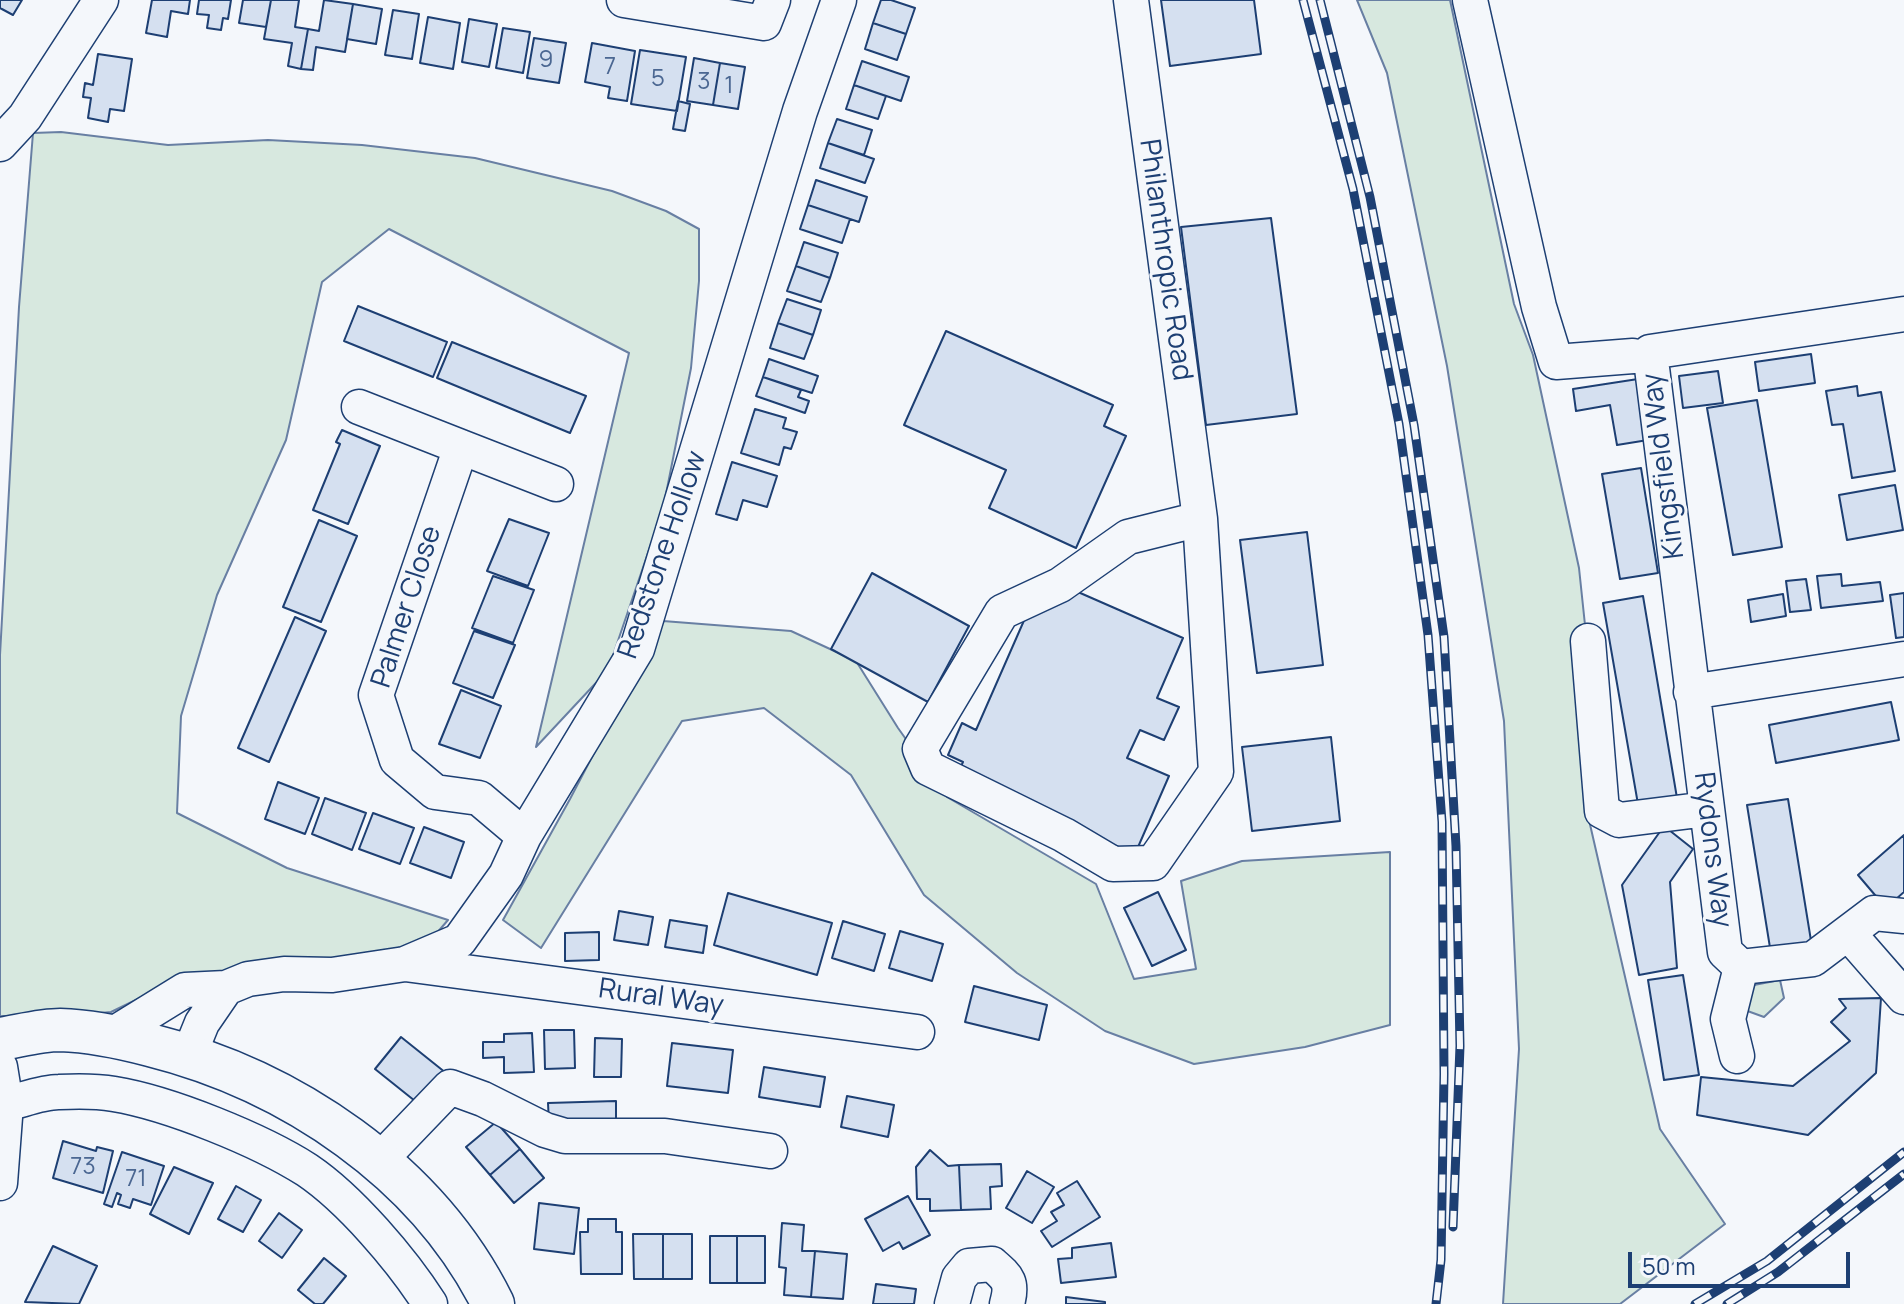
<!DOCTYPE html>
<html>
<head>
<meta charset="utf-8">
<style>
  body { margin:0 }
  #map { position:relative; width:1904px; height:1304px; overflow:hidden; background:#f4f7fb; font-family:Manrope,sans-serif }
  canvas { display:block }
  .scale { position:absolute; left:1628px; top:1252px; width:222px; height:36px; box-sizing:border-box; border:4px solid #1d3f73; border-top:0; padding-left:10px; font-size:24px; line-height:28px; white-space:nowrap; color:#1d3f73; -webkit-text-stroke:6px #f4f7fb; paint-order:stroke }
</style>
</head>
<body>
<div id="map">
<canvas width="1904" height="1304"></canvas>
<div class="scale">50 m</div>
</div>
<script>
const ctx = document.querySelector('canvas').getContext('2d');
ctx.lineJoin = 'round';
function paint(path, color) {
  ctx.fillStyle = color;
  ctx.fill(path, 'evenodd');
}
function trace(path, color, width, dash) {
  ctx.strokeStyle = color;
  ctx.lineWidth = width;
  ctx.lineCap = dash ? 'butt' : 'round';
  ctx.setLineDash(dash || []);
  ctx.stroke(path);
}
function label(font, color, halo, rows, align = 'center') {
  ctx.font = font + ' Manrope,sans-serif';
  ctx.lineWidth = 6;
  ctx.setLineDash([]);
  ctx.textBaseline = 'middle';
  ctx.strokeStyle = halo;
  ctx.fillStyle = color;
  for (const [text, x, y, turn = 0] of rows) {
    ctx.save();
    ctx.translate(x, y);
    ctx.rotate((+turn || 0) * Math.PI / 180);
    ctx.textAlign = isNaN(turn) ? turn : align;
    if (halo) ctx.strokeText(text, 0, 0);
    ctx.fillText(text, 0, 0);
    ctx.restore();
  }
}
const green = new Path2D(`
  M1357 0H1450L1514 304 1533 355 1579 568 1585 625 1586 807 1660 1129 1725 1224 1620 1304H1503L1519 1049 1504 721 1447 366 1387 73Z
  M61 132 168 145 268 140 362 145 475 158 612 191 666 211 699 229V281L691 368 663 509 608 670 536 747 629 353 389 229 322 282 286 440 217 595 181 716 177 813 287 868 448 920 430 941 301 969 171 983 111 1012 47 1018 0 1016V655L19 307 33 133Z
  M663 621 791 631 856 661 898 728 947 797 1096 884 1134 979 1196 969 1181 881 1242 861 1390 852V1025L1305 1047 1194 1064 1105 1031 1017 973 924 895 851 775 764 708 682 721 541 948 503 920 570 799Z
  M1780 980 1784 998 1764 1017 1742 1009 1754 985Z`);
const building = new Path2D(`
  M0 0H22L13 15 0 8Z
  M152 0H190L188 14 171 11 167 37 146 33Z
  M199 0H231L228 19 223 18 221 30 207 28 209 15 197 14Z
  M243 0H271L266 27 239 23Z
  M271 0H299L295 27 308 29 301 69 288 66 292 43 264 39Z
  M324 0 353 4 345 52 316 47 313 70 301 69 308 29 319 31Z
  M881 0H891L915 8 906 34 873 23Z
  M1161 0H1254L1261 54 1170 66Z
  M353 4 382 9 376 44 347 39Z
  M393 10 419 14 412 59 385 55Z
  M428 17 460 23 453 69 420 63Z
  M469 19 497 24 489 67 462 62Z
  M873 23 906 34 897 60 865 49Z
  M503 28 530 32 523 73 496 68Z
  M534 38 566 43 559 83 527 78Z
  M592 43 635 51 627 101 608 98 610 87 585 82Z
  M640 50 686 57 677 111 631 104Z
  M98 54 132 59 124 111 110 109 108 122 88 118 91 98 83 97 85 83 93 85Z
  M694 58 720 63 713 105 687 101Z
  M862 61 909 77 901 101 854 85Z
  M720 63 745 67 738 109 713 105Z
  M854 85 886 96 878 119 846 109Z
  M678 101 690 104 685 131 673 129Z
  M837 119 872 130 864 155 828 143Z
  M828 143 874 159 865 183 820 168Z
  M816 180 867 197 859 222 808 205Z
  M808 205 850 219 842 243 800 229Z
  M1271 218 1297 414 1206 425 1181 227Z
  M804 242 838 253 830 278 796 266Z
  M796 266 830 278 821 302 787 291Z
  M787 299 821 310 813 335 778 323Z
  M358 306 447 342 433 377 344 341Z
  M778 323 813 335 804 359 770 348Z
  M946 331 1113 405 1104 426 1126 436 1076 548 989 508 1006 470 904 425Z
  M452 342 586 396 570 433 437 378Z
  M1811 354 1815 383 1759 391 1755 362Z
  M769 359 818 376 812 393 763 377Z
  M1718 371 1723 403 1683 408 1679 376Z
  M763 377 801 390 798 397 809 401 805 413 756 396Z
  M1638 379 1648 440 1617 445 1610 405 1576 411 1573 389Z
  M1857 386 1858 396 1881 392 1895 471 1852 478 1843 424 1832 425 1826 391Z
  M1757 400 1782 547 1733 555 1707 408Z
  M755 409 786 418 783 428 797 432 791 449 784 447 779 465 741 453Z
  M342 430 380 446 348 524 313 510 340 444 336 442Z
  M732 462 777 476 767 507 743 500 737 520 716 514Z
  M1641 468 1658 573 1620 579 1602 474Z
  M1895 485 1903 530 1847 540 1839 495Z
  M509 519 549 533 528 586 487 571Z
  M319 520 357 536 321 622 283 607Z
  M1307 532 1323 665 1257 673 1240 540Z
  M872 573 969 626 928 702 831 649Z
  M1841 574 1842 586 1880 582 1883 601 1821 608 1817 576Z
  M493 576 534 590 513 643 472 628Z
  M1806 579 1811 610 1790 612 1786 581Z
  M1062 585 1183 638 1157 698 1179 707 1164 740 1140 730 1127 758 1169 776 1135 854 956 777 963 762 948 755 962 723 976 730 1033 600Z
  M1904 593V637L1896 638 1890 595Z
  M1783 594 1786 616 1751 622 1748 600Z
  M1643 596 1678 804 1639 810 1603 603Z
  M295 617 326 631 269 762 238 748Z
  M474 631 515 645 493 698 453 683Z
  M461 690 501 706 480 758 439 744Z
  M1891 702 1899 740 1776 763 1769 725Z
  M1331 737 1340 821 1252 831 1242 747Z
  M278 782 319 798 305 834 265 819Z
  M325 798 366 813 352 850 312 834Z
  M1788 799 1813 953 1772 960 1747 805Z
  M373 813 414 828 400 864 359 849Z
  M1664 826 1693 849 1670 882 1677 968 1639 975 1622 885Z
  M424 827 464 842 451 878 410 863Z
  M1904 835V892L1886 908 1858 875Z
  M1158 892 1186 950 1152 966 1124 908Z
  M728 893 832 923 817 975 714 945Z
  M619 911 653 917 648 945 614 940Z
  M670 920 707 926 703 953 665 947Z
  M843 921 885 934 874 971 832 958Z
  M900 931 943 944 932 981 889 968Z
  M599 932V960L565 961V933Z
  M1683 975 1699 1075 1664 1080 1648 980Z
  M974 986 1047 1005 1039 1040 965 1022Z
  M1881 998 1876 1073 1808 1135 1697 1115 1701 1077 1793 1086 1850 1041 1831 1022 1846 1008 1839 999Z
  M544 1030H574L575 1068 545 1069Z
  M532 1033 534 1072 504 1073V1057L483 1058V1042H504V1034Z
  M401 1037 446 1073 420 1105 375 1069Z
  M595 1038 622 1039 621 1077H594Z
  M672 1043 733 1050 728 1093 667 1086Z
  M764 1067 825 1077 820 1107 759 1097Z
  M847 1096 894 1105 888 1137 841 1127Z
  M616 1101V1127L549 1124 548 1103Z
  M496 1122 520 1149 490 1175 466 1147Z
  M63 1141 96 1151 97 1147 113 1151 103 1193 53 1178Z
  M520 1149 544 1178 514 1203 490 1175Z
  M930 1150 948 1166 959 1165 961 1210 930 1211V1199H917L916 1167Z
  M122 1152 164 1166 151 1205 133 1199 130 1208 118 1204 121 1195 117 1193 112 1207 104 1204Z
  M1001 1164 1002 1186 990 1187 991 1209 961 1210 959 1165Z
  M174 1167 213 1183 189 1234 150 1214Z
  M1027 1171 1054 1187 1032 1223 1006 1208Z
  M1077 1181 1100 1217 1052 1247 1041 1231 1057 1221 1051 1212 1064 1205 1057 1193Z
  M236 1186 261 1200 243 1232 218 1219Z
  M908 1196 930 1235 903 1249 899 1242 883 1251 865 1219Z
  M539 1203 579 1208 574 1254 534 1249Z
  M279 1213 302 1230 282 1258 259 1241Z
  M588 1219H616V1232H622V1274H581L580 1232H588Z
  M782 1223 804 1225 802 1251H815L811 1297 784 1295 786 1268 779 1267Z
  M633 1234H663V1279H634Z
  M663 1234H692V1279H663Z
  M710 1236H737V1283H710Z
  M737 1236H765V1283H737Z
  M1111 1243 1116 1277 1061 1283 1058 1259 1072 1258V1248Z
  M53 1246 97 1266 79 1304 25 1302Z
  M815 1251 847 1254 843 1299 811 1297Z
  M324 1258 346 1276 323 1304H315L298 1290Z
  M876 1284 916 1289 914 1304H873Z
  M1066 1297 1105 1302V1304H1066Z`);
const minor = new Path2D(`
  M624 0 764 23 773 0
  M1131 0 1200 519 1216 772 1153 863 1113 864 1064 835 928 768 920 749 1002 612 1060 585 1128 537 1200 519
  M1470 0 1539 307 1556 362 1633 356
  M0 144 25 117 101 0
  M1904 314 1650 352 1725 952 1741 967 1813 959 1874 913 1904 916
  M359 407 461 447 376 695 397 760 435 792 479 798 524 836
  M461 447 556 484
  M1588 641 1602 811 1619 820 1707 809
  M1691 692 1904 659
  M1849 934 1904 997
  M405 964 917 1032
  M112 1035 185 990 226 988 248 979 284 974 332 975 405 964 459 941 506 875 524 836 637 649 800 111 839 0
  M189 1055 202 1023 226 988
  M1737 1056 1728 1019 1741 967
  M0 1067 6 1104 0 1183
  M6 1104C23 1100 42 1092 59 1092 77 1091 97 1091 114 1094 169 1103 260 1140 307 1170 350 1199 402 1260 430 1304
  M378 1162 450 1087 483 1099 545 1130 565 1136H665L770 1151
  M952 1304 959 1278 969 1266 992 1264C1008 1278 1013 1282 1007 1304`);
const major = new Path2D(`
  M0 1039C19 1036 41 1030 60 1030 91 1031 120 1037 150 1045 290 1080 427 1171 493 1304`);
const rail = new Path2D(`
  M1303 0 1353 189 1399 424 1428 635 1442 822 1444 1074 1441 1260 1436 1304
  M1320 0 1370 197 1414 425 1444 637 1456 846 1460 1046 1453 1227
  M1695 1304 1767 1261 1904 1152
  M1727 1304 1778 1272 1904 1174`);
const numberNames = [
  ["9",546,60],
  ["7",610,67],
  ["5",658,79],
  ["3",704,82],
  ["1",729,86],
  ["73",83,1167],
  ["71",136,1179]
];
const streetNames = [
  ["Philanthropic Road",1165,260,82],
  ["Kingsfield Way",1664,466,-97],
  ["Redstone Hollow",663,555,-71],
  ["Palmer Close",407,607,-72],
  ["Rydons Way",1712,850,83],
  ["Rural Way",661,998,8]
];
paint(green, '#d7e8df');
trace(green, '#687fa3', 2);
paint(building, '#d5e0f0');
trace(building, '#1d3f73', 2);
trace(minor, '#1d3f73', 37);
trace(major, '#1d3f73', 45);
trace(minor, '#f4f7fb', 34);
trace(major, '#f4f7fb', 42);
trace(rail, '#1d3f73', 9);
trace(rail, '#f4f7fb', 6, [18]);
label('24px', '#4b6792', null, numberNames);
label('28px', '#1d3f73', '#f4f7fb', streetNames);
</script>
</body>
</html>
